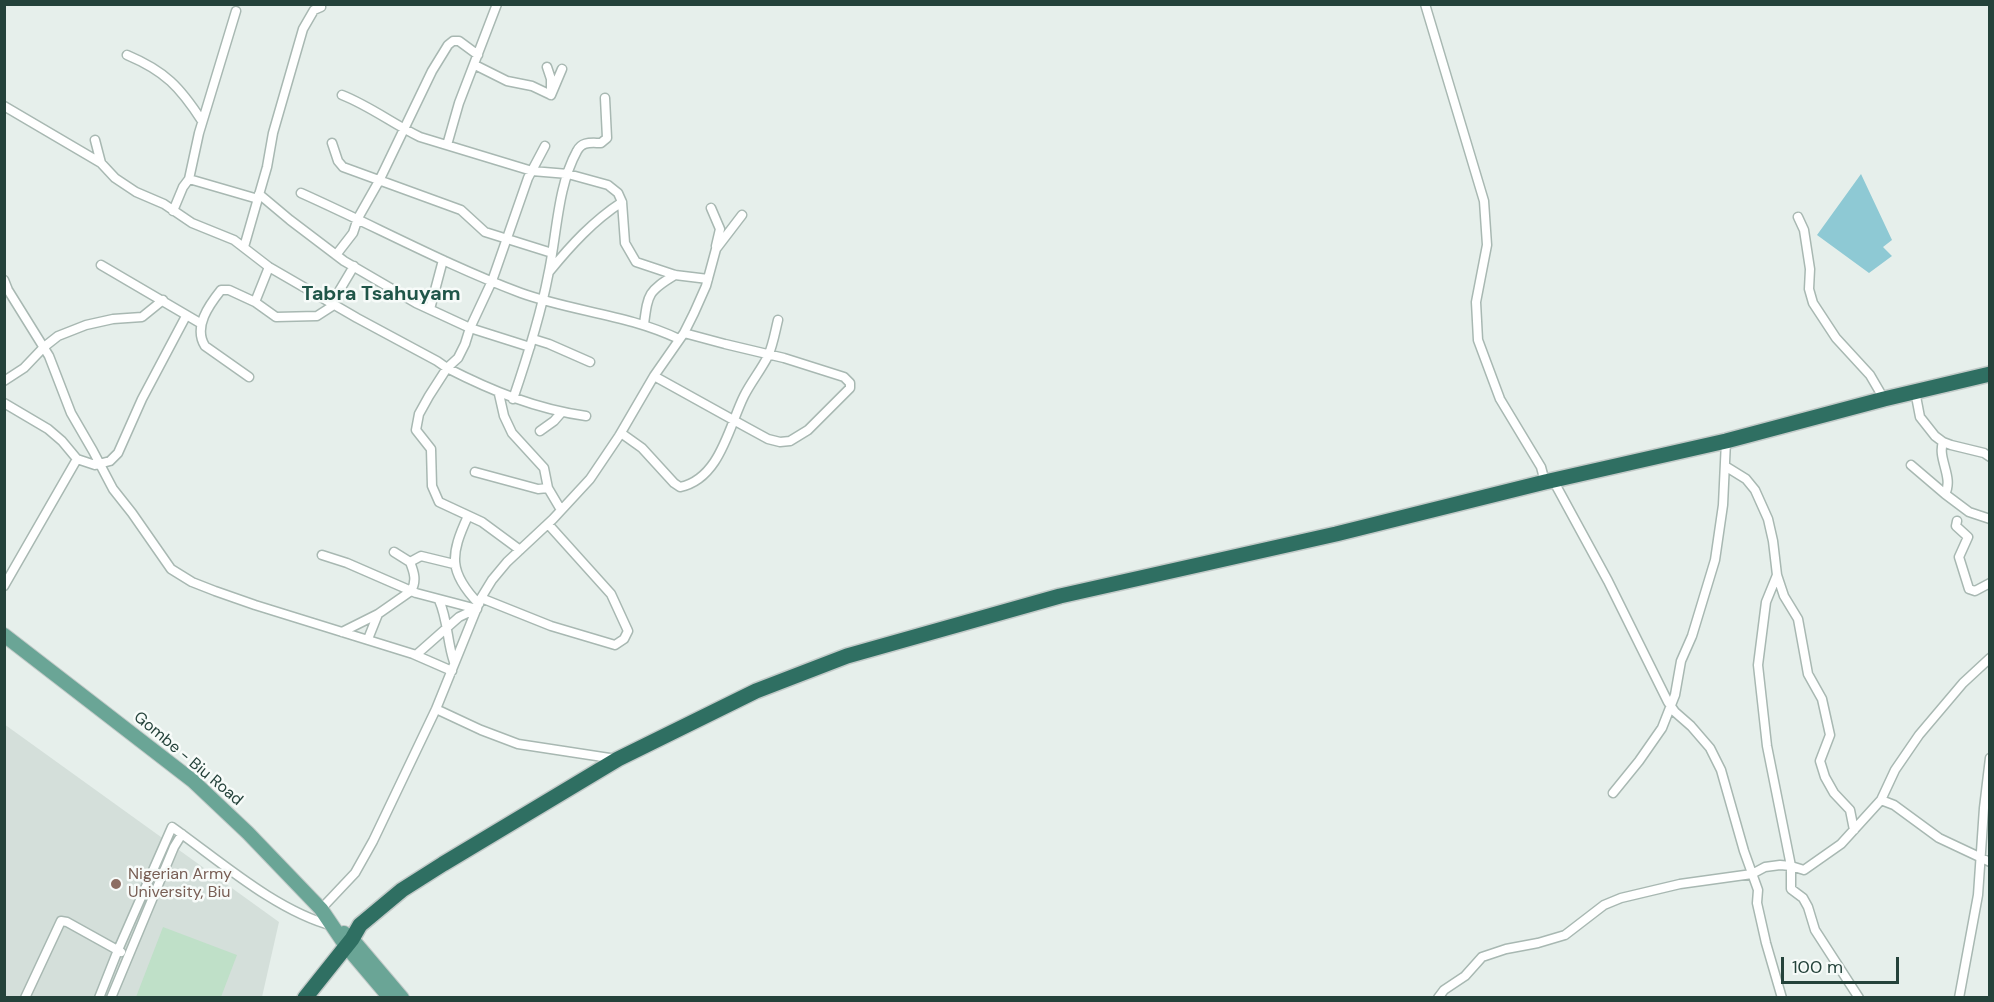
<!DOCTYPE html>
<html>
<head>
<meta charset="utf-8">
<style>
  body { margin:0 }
  #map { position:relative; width:1994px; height:1002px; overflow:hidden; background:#e6efeb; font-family:"DM Sans",sans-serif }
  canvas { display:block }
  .frame { position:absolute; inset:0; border:6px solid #24423a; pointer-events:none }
  .scale { position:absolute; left:1781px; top:957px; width:118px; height:27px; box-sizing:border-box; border:3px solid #24423a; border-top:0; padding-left:8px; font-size:18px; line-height:21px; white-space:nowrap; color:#24423a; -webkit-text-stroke:4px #f7fbf9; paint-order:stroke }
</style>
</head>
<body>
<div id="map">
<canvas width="1994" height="1002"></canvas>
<div class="frame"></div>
<div class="scale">100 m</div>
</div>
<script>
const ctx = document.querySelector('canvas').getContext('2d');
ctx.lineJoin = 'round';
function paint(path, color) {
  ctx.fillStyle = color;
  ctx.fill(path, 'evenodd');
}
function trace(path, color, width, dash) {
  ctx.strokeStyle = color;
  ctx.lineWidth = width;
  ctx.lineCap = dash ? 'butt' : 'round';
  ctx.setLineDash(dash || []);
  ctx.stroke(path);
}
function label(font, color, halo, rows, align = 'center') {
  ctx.font = font + ' "DM Sans",sans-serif';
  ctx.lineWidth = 5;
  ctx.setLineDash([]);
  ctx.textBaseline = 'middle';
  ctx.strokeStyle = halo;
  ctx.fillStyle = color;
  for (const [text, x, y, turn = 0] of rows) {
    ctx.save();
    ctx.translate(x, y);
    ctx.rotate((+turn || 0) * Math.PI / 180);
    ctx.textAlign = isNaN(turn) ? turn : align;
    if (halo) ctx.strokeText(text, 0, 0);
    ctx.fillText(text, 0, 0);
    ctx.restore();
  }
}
const built = new Path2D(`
  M4 724 279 922 262 997H5Z`);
const green = new Path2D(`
  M163 927 237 955 221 997H136Z`);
const water = new Path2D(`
  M1861 174 1892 240 1883 247 1892 256 1869 273 1817 235Z`);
const street = new Path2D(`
  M1425 4 1484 201 1487 245 1476 302 1478 340 1500 399 1541 467 1545 482
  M127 55C165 71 180 87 202 121
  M475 65 507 81 532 86 551 95
  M547 67 551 79V95L562 69
  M342 95C370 106 393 124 420 137L532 171 568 174 608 185 618 193 622 202 625 243 636 262 675 275 708 279
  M4 106 101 163 115 178 136 192 164 204 192 223 234 240 269 267 357 318 437 361 447 368C492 391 536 409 586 416
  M95 140 101 163
  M332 143 338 161 343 167 461 210 485 232 552 253
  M447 145 459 103 497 4
  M189 179 258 199
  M301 193C375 226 446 265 521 293 574 312 626 314 679 339
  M259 194 290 220 344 261 416 303 470 328 530 347
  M711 208 720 229 716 246
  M173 211 183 187 189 179 199 133 236 11
  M1798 217 1804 230 1810 269 1809 289 1813 303 1836 338 1870 375 1884 399
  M244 247 267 167 273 133 303 29 314 10 321 7
  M336 255 353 233 358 218 379 181 432 71 448 45 453 41H459L478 55
  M101 265 200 323
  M549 272C571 245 593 221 622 202
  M4 280 8 290 49 356 71 413 93 451 113 489 132 513 171 569 192 582 215 591 255 605 413 654 452 671
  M255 302 269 267
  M332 303 354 266
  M430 309 443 260
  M644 324C648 294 648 291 675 275
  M533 339 549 344 590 362
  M654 376 746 427 768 439 780 442 790 441 808 430 850 388V383L844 377 784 358 725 344 684 333
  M249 377 205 346C193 327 209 305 221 290H229L255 302 276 317 317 316 334 305
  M4 381 24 368 44 347 58 336 86 325 113 319 142 317 163 300
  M1915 391 1920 417 1935 436 1943 442 1951 445 1984 453 1990 457
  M499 394 504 416 512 433 544 468 548 488 561 510
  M513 399C527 358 540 318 548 276 557 236 557 187 577 151 582 141 591 143 601 143L607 138 605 98
  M4 403 48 429 62 441 77 459 95 465 110 461 118 453 142 399 186 316
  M540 431 554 421 561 413
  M621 433 642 448 674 483 680 487C720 479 729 426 744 396 751 382 761 370 768 356 773 345 775 332 778 320
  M1911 465 1945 494C1954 477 1937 459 1943 442
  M1725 466 1746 479 1755 490 1768 519 1773 541 1777 575 1784 596 1798 619 1808 674 1822 699 1830 735 1820 761 1825 777 1834 793 1850 810 1854 830
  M475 472 538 489 548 488
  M1553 480 1608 581 1668 702 1675 712 1691 726 1710 748 1721 770 1744 851 1758 890 1757 903 1766 943 1782 998
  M1945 494 1969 512 1990 519
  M468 516C450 555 448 572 479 604
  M1957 521 1956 526 1968 537 1959 557 1969 589 1975 591 1990 583
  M520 550 482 522 439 502 432 486 431 449 416 430 419 414 429 396 447 368 458 358 465 344 470 328 492 281 528 178 545 146
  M394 552 410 562 421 556 454 564
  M322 555 347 563 416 593 477 609
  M1777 575 1766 602 1758 665 1767 746 1791 866V889L1803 898 1808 907 1815 930 1859 998
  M4 586 77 459
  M481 598 551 626 615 645 624 639 628 631 611 594 548 524
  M439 600C448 620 447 642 454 662
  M342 632 378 614
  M368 639 378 614 411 591C417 581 414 572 410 562
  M416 655 459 617 476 609
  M436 709 481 730 518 744 616 759
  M1613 793 1639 761 1662 728 1675 695 1681 661 1692 636 1715 560 1723 505 1726 441
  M1881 800 1894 805 1939 838 1990 862
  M321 909 355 873 373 841 436 709 481 598 492 580 507 562 553 519 590 479 619 436 654 376 684 333 694 313 706 286 716 249 742 215
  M25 998 61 921 67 922 121 952
  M99 998 118 950 172 827C220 861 276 911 333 926
  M111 998 174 847 182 834
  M1438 998 1444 990 1465 976 1482 957 1506 949 1538 943 1565 935 1604 905 1621 898 1680 884 1752 874 1765 867 1780 865 1791 866 1804 870 1841 844 1881 800 1895 770 1919 735 1963 683 1990 658
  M1959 998 1978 895 1984 808 1990 758`);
const primary = new Path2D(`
  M4 635 193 781 248 833 321 909 346 946 390 998
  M344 933 352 939 402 998`);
const highway = new Path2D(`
  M305 998 352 939 360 925 402 890 443 864 618 759 756 691 847 656 1060 596 1336 534 1545 482 1726 441 1884 399 1990 374`);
const markers = [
  [116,884,6,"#8d6e63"]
];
const streetNames = [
  ["Gombe - Biu Road",188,759,40]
];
const educationNames = [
  ["Nigerian Army",128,875],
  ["University, Biu",128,893]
];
const quarterNames = [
  ["Tabra Tsahuyam",381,295]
];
paint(built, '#d4dfda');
paint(green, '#bfe0c8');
paint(water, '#8ec9d4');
trace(street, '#a8b8b2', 11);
trace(primary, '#c2cac8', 16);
trace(highway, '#c2cac8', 18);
trace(street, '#fff', 8);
trace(primary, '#6aa596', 14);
trace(highway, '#2f6f62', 15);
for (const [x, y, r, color] of markers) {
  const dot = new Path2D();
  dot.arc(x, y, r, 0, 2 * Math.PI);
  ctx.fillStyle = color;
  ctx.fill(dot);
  trace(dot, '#f7fbf9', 2);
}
label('16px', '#24423a', '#f7fbf9', streetNames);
label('16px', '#785e54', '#f7fbf9', educationNames, 'left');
label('bold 20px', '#1f5548', '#f7fbf9', quarterNames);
</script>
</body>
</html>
